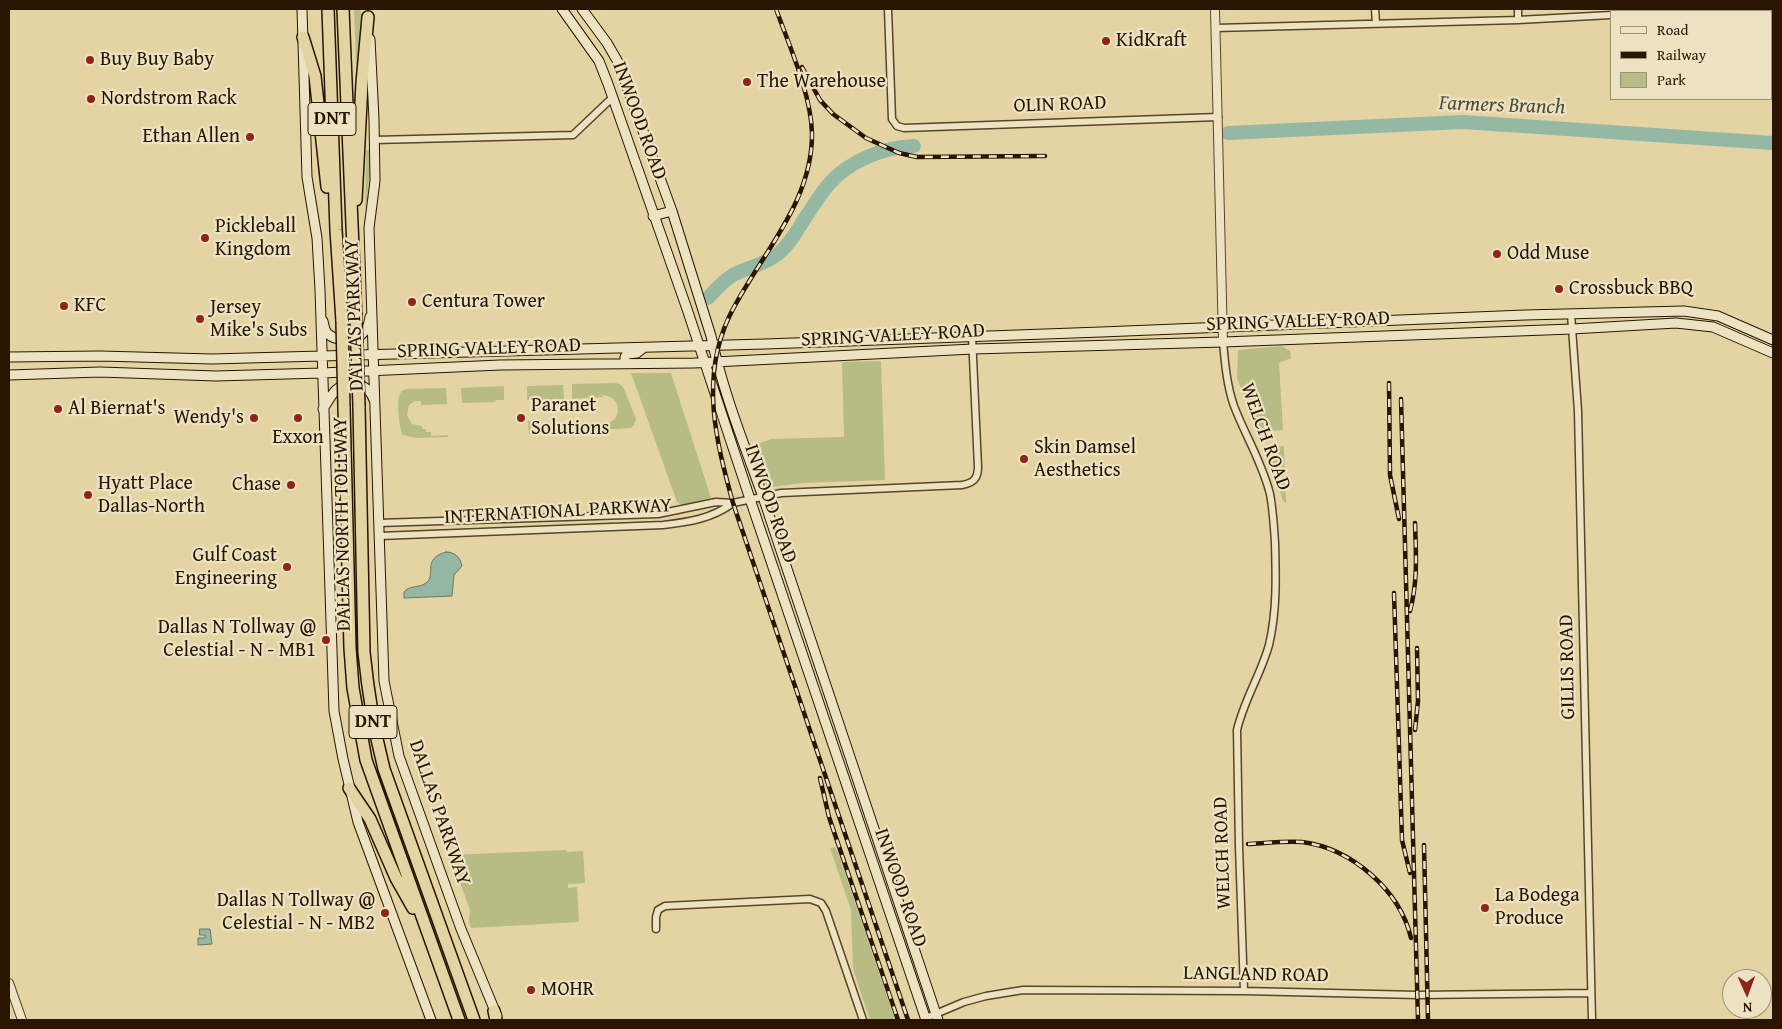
<!DOCTYPE html>
<html>
<head>
<meta charset="utf-8">
<style>
  body { margin:0 }
  #map { position:relative; width:1782px; height:1029px; overflow:hidden; background:#e4d4a3; font-family:"Gentium Book Plus",serif }
  canvas { display:block }
  .frame { position:absolute; inset:0; border:10px solid #291500; pointer-events:none }
  .legend { position:absolute; left:1610px; top:10px; width:162px; height:90px; box-sizing:border-box; background:#ede3c3; border:1px solid #9f9175; margin:0; padding:6px 9px; list-style:none; font-size:15px; color:#291500 }
  .legend li { display:flex; align-items:center; gap:10px; height:25px }
  .legend b { width:25px; border:1px solid #9f9175 }
  .north { position:absolute; left:1722px; top:969px; width:50px; height:50px; box-sizing:border-box; background:#ede3c3; border:1px solid #9f9175; border-radius:50%; rotate:178deg; font-size:14px; font-weight:700; line-height:20px; text-align:center; color:#291500 }
  .north::after { content:''; display:block; margin:auto; width:18px; height:22px; background:#8f2418; clip-path:polygon(50% 0,100% 100%,50% 72%,0 100%) }
</style>
</head>
<body>
<div id="map">
<canvas width="1782" height="1029"></canvas>
<div class="frame"></div>
<ul class="legend">
<li><b style="height:6px;background:#ede3c3"></b>Road</li>
<li><b style="height:6px;background:#291500"></b>Railway</li>
<li><b style="height:14px;background:#b6bc84"></b>Park</li>
</ul>
<div class="north">N</div>
</div>
<script>
const ctx = document.querySelector('canvas').getContext('2d');
ctx.lineJoin = 'round';
function paint(path, color) {
  ctx.fillStyle = color;
  ctx.fill(path, 'evenodd');
}
function trace(path, color, width, dash) {
  ctx.strokeStyle = color;
  ctx.lineWidth = width;
  ctx.lineCap = dash ? 'butt' : 'round';
  ctx.setLineDash(dash || []);
  ctx.stroke(path);
}
function label(font, color, halo, rows, align = 'center') {
  ctx.font = font + ' "Gentium Book Plus",serif';
  ctx.lineWidth = 4.5;
  ctx.setLineDash([]);
  ctx.textBaseline = 'middle';
  ctx.strokeStyle = halo;
  ctx.fillStyle = color;
  for (const [text, x, y, turn = 0] of rows) {
    ctx.save();
    ctx.translate(x, y);
    ctx.rotate((+turn || 0) * Math.PI / 180);
    ctx.textAlign = isNaN(turn) ? turn : align;
    if (halo) ctx.strokeText(text, 0, 0);
    ctx.fillText(text, 0, 0);
    ctx.restore();
  }
}
const green = new Path2D(`
  M354 9H361L359 64H356Z
  M369 149 370 174 365 213 366 151Z
  M1282 346 1290 351 1291 358 1279 363 1283 430 1258 432 1237 378 1238 350Z
  M881 361 885 480 803 483 772 487 762 483 749 447 771 439 844 437 842 362Z
  M631 373H671L711 498 682 505 677 502Z
  M615 383 620 384 624 389 636 419 634 425 631 428 529 434 528 421 536 420V425H541V430H545L546 432 598 430 599 428 603 427V424C623 423 623 397 603 395V397L572 399V384Z
  M563 385 564 399 527 400V386Z
  M504 386V400H496L495 402 462 403 461 388Z
  M446 388 447 404 421 405V401H415L409 405 407 415 412 424 422 426V429H426V432H431V436L448 435V437L416 438 403 435C399 429 396 400 400 394 402 390 402 391 406 389Z
  M1284 446 1286 503 1283 501 1266 447Z
  M835 847 838 853 895 1020H870L853 969 851 910 830 848Z
  M567 850V852L583 851 585 883 568 884V888L577 887 579 922 471 928 469 921 470 910 450 855Z`);
const water = new Path2D(`
  M446 552C455 552 460 557 462 566L454 575 452 596 404 598V592L407 589C413 586 421 587 426 583 437 575 421 559 446 552Z
  M200 929H210L212 944 198 945V938H205V935H200Z`);
const river = new Path2D(`
  M1228 133 1463 122 1773 143
  M708 298C715 290 723 281 733 275 748 267 764 265 778 254 789 245 797 231 805 218 813 207 820 194 829 184 849 161 884 147 914 146`);
const minor = new Path2D(`
  M888 9 892 119 897 126 904 128 1218 117
  M1375 9 1376 23
  M1518 9V20
  M1671 9V11
  M1771 11H1773
  M1216 28 1518 20 1611 15
  M375 140 573 135 613 97
  M1571 314 1578 411 1592 1020
  M1223 342C1225 364 1227 386 1234 406 1245 435 1262 462 1270 494 1273 510 1274 526 1275 543 1276 577 1277 611 1269 645 1261 674 1244 700 1237 730L1239 846 1244 991
  M379 523 658 514 716 502 733 503 781 493 962 485C973 483 978 479 978 467L972 336
  M379 536 663 525C689 522 711 519 733 503
  M656 929V917L658 910 665 906 810 899 821 903 826 911 863 1020
  M926 1018 964 1002 986 996 1023 990 1244 991 1418 995 1591 993`);
const tertiary = new Path2D(`
  M1215 9 1223 342
  M9 983 22 1020`);
const secondary = new Path2D(`
  M302 9 307 177 317 238 320 290 334 711 343 759 358 822 431 1020
  M562 9 599 61 608 84 687 309 750 499 926 1020
  M582 9 607 43 618 62 672 211 711 336C723 392 744 444 763 497L938 1020
  M370 39 374 119 375 181 369 228 384 681 399 756 461 929 497 1016
  M653 216 672 211
  M323 321C324 325 324 329 327 333 336 342 356 342 364 332 368 329 369 322 370 317
  M9 357 100 356 212 359 321 356 765 344 1101 332 1525 315 1684 311 1718 316 1773 340
  M625 363V357L627 354 637 353 642 349
  M9 375 100 372 216 376 322 373 500 365 694 363 973 349 1223 342 1572 329 1676 323 1713 327 1773 353
  M323 409C327 403 331 395 336 390 349 378 369 384 374 400`);
const motorway = new Path2D(`
  M328 9 336 230 342 321
  M343 9 356 320
  M303 37 315 76 327 187
  M356 200 362 83 368 17
  M359 406 364 652C368 692 374 730 384 769L474 1020
  M344 407 350 648 353 688 366 760 459 1020
  M349 788 370 819 396 878 413 908
  M494 1011 496 1020`);
const rail = new Path2D(`
  M776 9C789 45 811 94 812 133 813 204 758 257 729 317 700 379 716 441 733 503L908 1020
  M802 67 820 100 833 114 866 138 899 153 917 157 1045 156
  M1389 383 1390 475 1399 519
  M1401 399 1418 1020
  M1394 593 1402 840 1410 873
  M1410 611C1418 581 1416 553 1415 523
  M1415 730 1418 701 1417 648
  M820 778 829 817 898 1020
  M1248 844C1266 843 1285 841 1302 842 1351 848 1400 890 1411 938
  M1424 845 1428 1020`);
const motorwayBridge = new Path2D(`
  M356 320 359 406
  M342 321 344 407`);
const markers = [
  [1106,41,5,"#8f2418"],
  [90,60,5,"#8f2418"],
  [747,82,5,"#8f2418"],
  [91,99,5,"#8f2418"],
  [250,137,5,"#8f2418"],
  [205,238,5,"#8f2418"],
  [1497,254,5,"#8f2418"],
  [1559,289,5,"#8f2418"],
  [412,302,5,"#8f2418"],
  [64,306,5,"#8f2418"],
  [200,319,5,"#8f2418"],
  [58,409,5,"#8f2418"],
  [254,418,5,"#8f2418"],
  [298,418,5,"#8f2418"],
  [521,418,5,"#8f2418"],
  [1024,459,5,"#8f2418"],
  [291,485,5,"#8f2418"],
  [88,495,5,"#8f2418"],
  [287,567,5,"#8f2418"],
  [326,640,5,"#8f2418"],
  [1485,908,5,"#8f2418"],
  [385,913,5,"#8f2418"],
  [531,990,5,"#8f2418"]
];
const shields = [
  [332,119,48],
  [373,722,48]
];
const shieldNames = [
  ["DNT",332,119],
  ["DNT",373,722]
];
const poiNames = [
  ["KidKraft",1116,41],
  ["Buy Buy Baby",100,60],
  ["The Warehouse",757,82],
  ["Nordstrom Rack",101,99],
  ["Ethan Allen",240,137,"right"],
  ["Pickleball",215,227],
  ["Kingdom",215,250],
  ["Odd Muse",1507,254],
  ["Crossbuck BBQ",1569,289],
  ["Centura Tower",422,302],
  ["KFC",74,306],
  ["Jersey",210,308],
  ["Mike's Subs",210,331],
  ["Paranet",531,406],
  ["Solutions",531,429],
  ["Al Biernat's",68,409],
  ["Wendy's",244,418,"right"],
  ["Exxon",298,438,"center"],
  ["Skin Damsel",1034,448],
  ["Aesthetics",1034,471],
  ["Hyatt Place",98,484],
  ["Dallas-North",98,507],
  ["Chase",281,485,"right"],
  ["Gulf Coast",277,556,"right"],
  ["Engineering",277,579,"right"],
  ["Dallas N Tollway @",316,628,"right"],
  ["Celestial - N - MB1",316,651,"right"],
  ["La Bodega",1495,896],
  ["Produce",1495,919],
  ["Dallas N Tollway @",375,901,"right"],
  ["Celestial - N - MB2",375,924,"right"],
  ["MOHR",541,990]
];
const streetNames = [
  ["OLIN ROAD",1060,105,-2],
  ["INWOOD ROAD",639,121,70],
  ["DALLAS PARKWAY",355,315,-92],
  ["SPRING VALLEY ROAD",1298,322,-2],
  ["SPRING VALLEY ROAD",893,336,-3],
  ["SPRING VALLEY ROAD",489,349,-2],
  ["WELCH ROAD",1265,437,70],
  ["INWOOD ROAD",770,504,71],
  ["INTERNATIONAL PARKWAY",558,512,-3],
  ["DALLAS NORTH TOLLWAY",343,524,-91],
  ["GILLIS ROAD",1568,667,-91],
  ["DALLAS PARKWAY",439,813,71],
  ["WELCH ROAD",1223,853,-92],
  ["INWOOD ROAD",900,888,71],
  ["LANGLAND ROAD",1256,975,1]
];
const waterNames = [
  ["Farmers Branch",1502,106,2]
];
paint(green, '#b6bc84');
paint(water, '#95b8a5');
trace(water, '#6a7763', 1);
trace(river, '#95b8a5', 14);
trace(minor, '#584529', 9);
trace(tertiary, '#584529', 10);
trace(secondary, '#291500', 11);
trace(motorway, '#291500', 14);
trace(minor, '#ede3c3', 6);
trace(tertiary, '#ede3c3', 8);
trace(secondary, '#ede3c3', 9);
trace(motorway, '#e4d4a3', 11);
trace(rail, '#291500', 4.5);
trace(rail, '#ede3c3', 2.5, [8]);
trace(motorwayBridge, '#291500', 14, []);
trace(motorwayBridge, '#e4d4a3', 11);
for (const [x, y, r, color] of markers) {
  const dot = new Path2D();
  dot.arc(x, y, r, 0, 2 * Math.PI);
  ctx.fillStyle = color;
  ctx.fill(dot);
  trace(dot, '#ede3c3', 2);
}
for (const [x, y, w] of shields) {
  const box = new Path2D();
  box.roundRect(x - w / 2, y - 16.5, w, 33, 4);
  ctx.fillStyle = '#ede3c3';
  ctx.fill(box);
  trace(box, '#291500', 1);
}
label('bold 19px', '#291500', null, shieldNames);
label('20px', '#291500', '#ede3c3', poiNames, 'left');
label('20px', '#291500', '#ede3c3', streetNames);
label('italic 21px', '#4f4e3a', '#ede3c3', waterNames);
</script>
</body>
</html>
